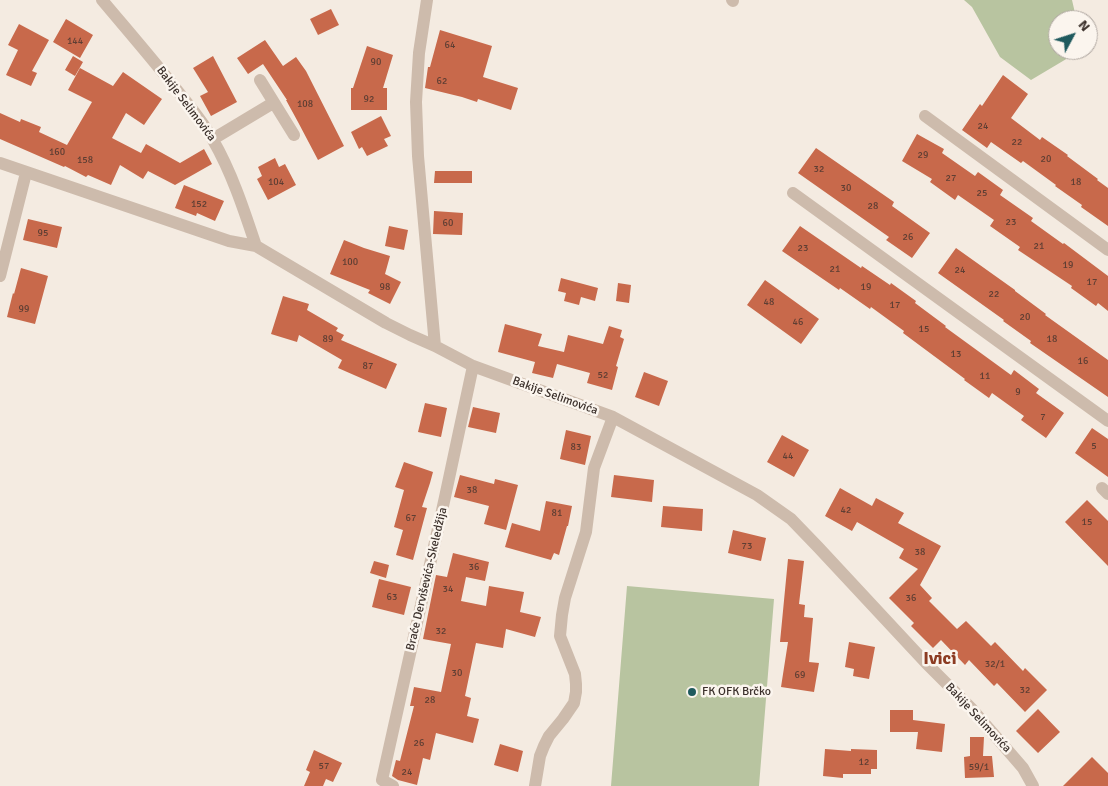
<!DOCTYPE html>
<html>
<head>
<meta charset="utf-8">
<style>
  body { margin:0 }
  #map { position:relative; width:1108px; height:786px; overflow:hidden; background:#f4ebe1; font-family:Signika,sans-serif }
  canvas { display:block }
  .north { position:absolute; left:1048px; top:10px; width:50px; height:50px; box-sizing:border-box; background:#fbf5ee; border:1px solid #aea6a0; border-radius:50%; rotate:50deg; font-size:14px; font-weight:700; line-height:20px; text-align:center; color:#3b302b }
  .north::after { content:''; display:block; margin:auto; width:18px; height:22px; background:#1f5a5e; clip-path:polygon(50% 0,100% 100%,50% 72%,0 100%) }
</style>
</head>
<body>
<div id="map">
<canvas width="1108" height="786"></canvas>
<div class="north">N</div>
</div>
<script>
const ctx = document.querySelector('canvas').getContext('2d');
ctx.lineJoin = 'round';
function paint(path, color) {
  ctx.fillStyle = color;
  ctx.fill(path, 'evenodd');
}
function trace(path, color, width, dash) {
  ctx.strokeStyle = color;
  ctx.lineWidth = width;
  ctx.lineCap = dash ? 'butt' : 'round';
  ctx.setLineDash(dash || []);
  ctx.stroke(path);
}
function label(font, color, halo, rows, align = 'center') {
  ctx.font = font + ' Signika,sans-serif';
  ctx.lineWidth = 5;
  ctx.setLineDash([]);
  ctx.textBaseline = 'middle';
  ctx.strokeStyle = halo;
  ctx.fillStyle = color;
  for (const [text, x, y, turn = 0] of rows) {
    ctx.save();
    ctx.translate(x, y);
    ctx.rotate((+turn || 0) * Math.PI / 180);
    ctx.textAlign = isNaN(turn) ? turn : align;
    if (halo) ctx.strokeText(text, 0, 0);
    ctx.fillText(text, 0, 0);
    ctx.restore();
  }
}
const green = new Path2D(`
  M964 0H1072L1075 13 1074 20H1058V50H1073V55L1031 80 1000 57 972 7Z
  M627 586 774 599 759 786H611Z`);
const building = new Path2D(`
  M331 9 339 25 318 35 310 19Z
  M66 19 93 35 80 58 53 42Z
  M19 24 49 40 32 71 37 73 31 86 6 75 18 50 8 45Z
  M440 30 492 46 483 77 518 88 511 110 478 99 477 102 462 97 425 88 428 67H430Z
  M265 40 283 66 296 57 306 71 344 146 318 160 298 122 286 100H287L263 64 248 74 237 58Z
  M367 46 393 55 383 88H387V110H351V88H353Z
  M73 56 83 62 75 76 65 70Z
  M213 56 237 102 211 116 200 96 208 92 193 68Z
  M80 68 113 86 123 72 162 99 144 125 126 113 112 138 141 153 146 144 180 163 204 149 212 164 175 185 148 171 143 179 120 165 111 185 88 175 86 177 65 166 64 167 0 139V113L20 122 21 119 41 127 39 132 67 145 92 102 68 90Z
  M1003 75 1028 94 1011 118 1040 140 1042 137 1068 155 1067 156 1098 179 1097 180 1108 188V226L1081 207 1082 205 1055 186 1056 185 1023 161 1021 163 991 142 987 148 962 130 980 104 982 106Z
  M381 116 391 136 384 139 388 146 367 156 362 147 359 149 351 132Z
  M917 134 944 149 942 153 975 176 978 172 1003 190 1000 195 1033 218 1031 221 1063 244 1064 243 1108 276V311L1098 303 1096 306 1071 288 1072 286 1018 250 1020 247 990 226 994 220 958 195 955 200 930 182 932 179 902 161Z
  M816 148 894 202 892 206 930 233 912 258 886 240 889 237 798 173Z
  M275 158 279 167 285 164 296 185 268 200 257 179 262 176 258 167Z
  M435 171H472V183H434Z
  M184 185 224 201 215 221 197 213 196 216 175 208Z
  M434 211 463 213 462 235 433 234Z
  M28 219 62 227 57 248 23 240Z
  M389 226 408 230 404 250 385 246Z
  M800 226 861 268 862 266 890 285 891 283 916 301 915 303 946 326 945 327 1011 375 1014 370 1039 389 1036 393 1064 413 1046 438 1021 420 1024 416 992 393 989 398 964 380 965 379 903 333 904 331 871 307 870 309 840 288 839 290 782 251Z
  M344 240 364 248 390 256 385 274 401 282 390 304 368 293 370 290 330 274Z
  M956 248 1015 290V291L1046 314 1045 315 1108 360V397L1030 343 1031 341 1003 321 1004 320 938 273Z
  M21 268 48 276 35 324 7 317 13 293 14 294Z
  M561 278 598 288 595 301 581 297 579 305 564 301 566 293 558 291Z
  M765 280 819 319 801 344 747 305Z
  M618 283 631 285 629 303 616 301Z
  M283 296 309 304 307 310 338 328 336 331 344 335 341 340 397 364 386 389 338 368 342 360 299 335 297 342 271 334Z
  M505 324 542 334 538 346 564 352 568 335 603 344 609 326 622 330 620 337 624 339 616 366 618 367 612 390 587 383 590 373 557 364 553 378 532 373 535 362 498 352Z
  M644 372 668 381 659 406 635 397Z
  M425 403 447 408 441 437 418 432Z
  M473 407 500 413 496 433 468 427Z
  M1092 428 1108 439V477L1075 453Z
  M566 430 591 436 585 465 560 459Z
  M782 435 809 450 794 477 767 462Z
  M404 462 433 472 430 483 422 507 427 508 413 560 396 555 403 530 394 527 404 490 395 487Z
  M460 475 494 484 495 479 518 485 506 530 484 524 489 506 454 497Z
  M614 475 654 480 652 502 611 497Z
  M840 488 872 506 876 498 904 513 898 523 941 546 920 585 932 598 929 601 957 629 966 621 991 646 995 642 1023 671 1025 668 1047 690 1025 712 997 683 994 686 969 660 965 665 941 640 933 648 911 626 914 623 889 598 918 569 899 558 904 549 857 522 852 531 825 516Z
  M1087 500 1108 521V566L1065 522Z
  M546 501 572 506 568 526H567L559 555 554 553 551 560 505 547 512 523 540 531Z
  M663 506 703 509 702 531 661 527Z
  M733 530 766 538 761 561 728 553Z
  M453 553 489 562 485 581 466 577 461 601 486 606 489 586 524 592 520 612 541 617 535 637 506 629 503 648 476 643 465 696 471 698 467 716 479 719 473 743 436 733 430 760 423 758 417 785 398 780 392 776 396 760 400 761 414 706H410L414 687 441 692 451 644 423 639 436 575 447 577Z
  M788 559 804 561 799 604 805 605 804 617 813 618 809 662 819 663 814 692 781 687 788 642H780Z
  M374 561 389 565 386 578 370 573Z
  M379 579 411 587 404 615 372 607Z
  M849 642 875 647 869 679 853 676 854 669 845 667Z
  M1038 709 1060 732 1038 753 1016 731Z
  M890 710H913V720L945 724 942 752 916 749 918 732H890Z
  M970 737H984L983 756H992L994 777 965 778 964 757 970 756Z
  M500 744 523 751 518 772 494 765Z
  M825 749 851 751V749L877 750V769H871V774H843V778L823 776Z
  M314 750 342 763 333 782 326 779 323 786H304L310 772 306 770Z
  M1092 757 1108 773V786H1063Z`);
const minor = new Path2D(`
  M102 0C128 31 155 62 180 94 192 109 204 123 213 140 232 173 244 210 256 246L386 323 410 335 435 346 473 366 613 417 757 495 791 519 818 547 926 663 971 708 1023 768 1033 786
  M427 0 419 53 416 102 418 156 435 346
  M732 0 733 1
  M260 80 294 135
  M925 116 1108 250
  M213 139 273 103
  M0 163 229 241 256 246
  M793 193 1108 421
  M0 276 26 173
  M1102 488 1108 494
  M393 786 382 780 445 497 473 366
  M535 786 540 756 544 746 549 736 563 719 574 703 576 692V684L575 674 560 636 562 615 565 598 586 532 594 468 613 417`);
const markers = [
  [692,692,5,"#1f5a5e"]
];
const numberNames = [
  ["144",75,41],
  ["64",450,45],
  ["90",376,62],
  ["62",442,81],
  ["92",369,99],
  ["108",305,104],
  ["24",983,126],
  ["22",1017,142],
  ["160",57,152],
  ["29",923,155],
  ["20",1046,159],
  ["158",85,160],
  ["32",819,169],
  ["27",951,178],
  ["104",276,182],
  ["18",1076,182],
  ["30",846,188],
  ["25",982,193],
  ["152",199,204],
  ["28",873,206],
  ["23",1011,222],
  ["60",448,223],
  ["95",43,233],
  ["26",908,237],
  ["21",1039,246],
  ["23",803,248],
  ["100",350,262],
  ["19",1068,265],
  ["21",835,269],
  ["24",960,270],
  ["17",1092,282],
  ["98",385,287],
  ["19",866,287],
  ["22",994,294],
  ["48",769,302],
  ["17",895,305],
  ["99",24,309],
  ["20",1025,317],
  ["46",798,322],
  ["15",924,329],
  ["89",328,339],
  ["18",1052,339],
  ["13",956,354],
  ["16",1083,361],
  ["87",368,366],
  ["52",603,375],
  ["11",985,376],
  ["9",1018,392],
  ["7",1043,417],
  ["5",1094,446],
  ["83",576,447],
  ["44",788,456],
  ["38",472,490],
  ["42",846,510],
  ["81",557,513],
  ["67",411,518],
  ["15",1087,522],
  ["73",747,546],
  ["38",920,552],
  ["36",474,567],
  ["34",448,589],
  ["63",392,597],
  ["36",911,598],
  ["32",441,631],
  ["32/1",995,664],
  ["30",457,673],
  ["69",800,675],
  ["32",1025,690],
  ["28",430,700],
  ["26",419,743],
  ["12",864,762],
  ["57",324,766],
  ["59/1",979,767],
  ["24",407,772]
];
const streetNames = [
  ["Bakije Selimovića",186,104,53],
  ["Bakije Selimovića",555,396,20],
  ["Braće Derviševića-Skeledžija",427,579,-77],
  ["Bakije Selimovića",978,718,47]
];
const poiNames = [
  ["FK OFK Brčko",702,692]
];
const districtNames = [
  ["Ivici",940,659]
];
paint(green, '#b8c4a0');
paint(building, '#c8694b');
trace(minor, '#cdbbac', 12);
for (const [x, y, r, color] of markers) {
  const dot = new Path2D();
  dot.arc(x, y, r, 0, 2 * Math.PI);
  ctx.fillStyle = color;
  ctx.fill(dot);
  trace(dot, '#fbf5ee', 2);
}
label('10px', '#5e3e33', null, numberNames);
label('12px', '#3b302b', '#fbf5ee', streetNames);
label('12px', '#3b302b', '#fbf5ee', poiNames, 'left');
label('bold 18px', '#8c3b22', '#fbf5ee', districtNames);
</script>
</body>
</html>
